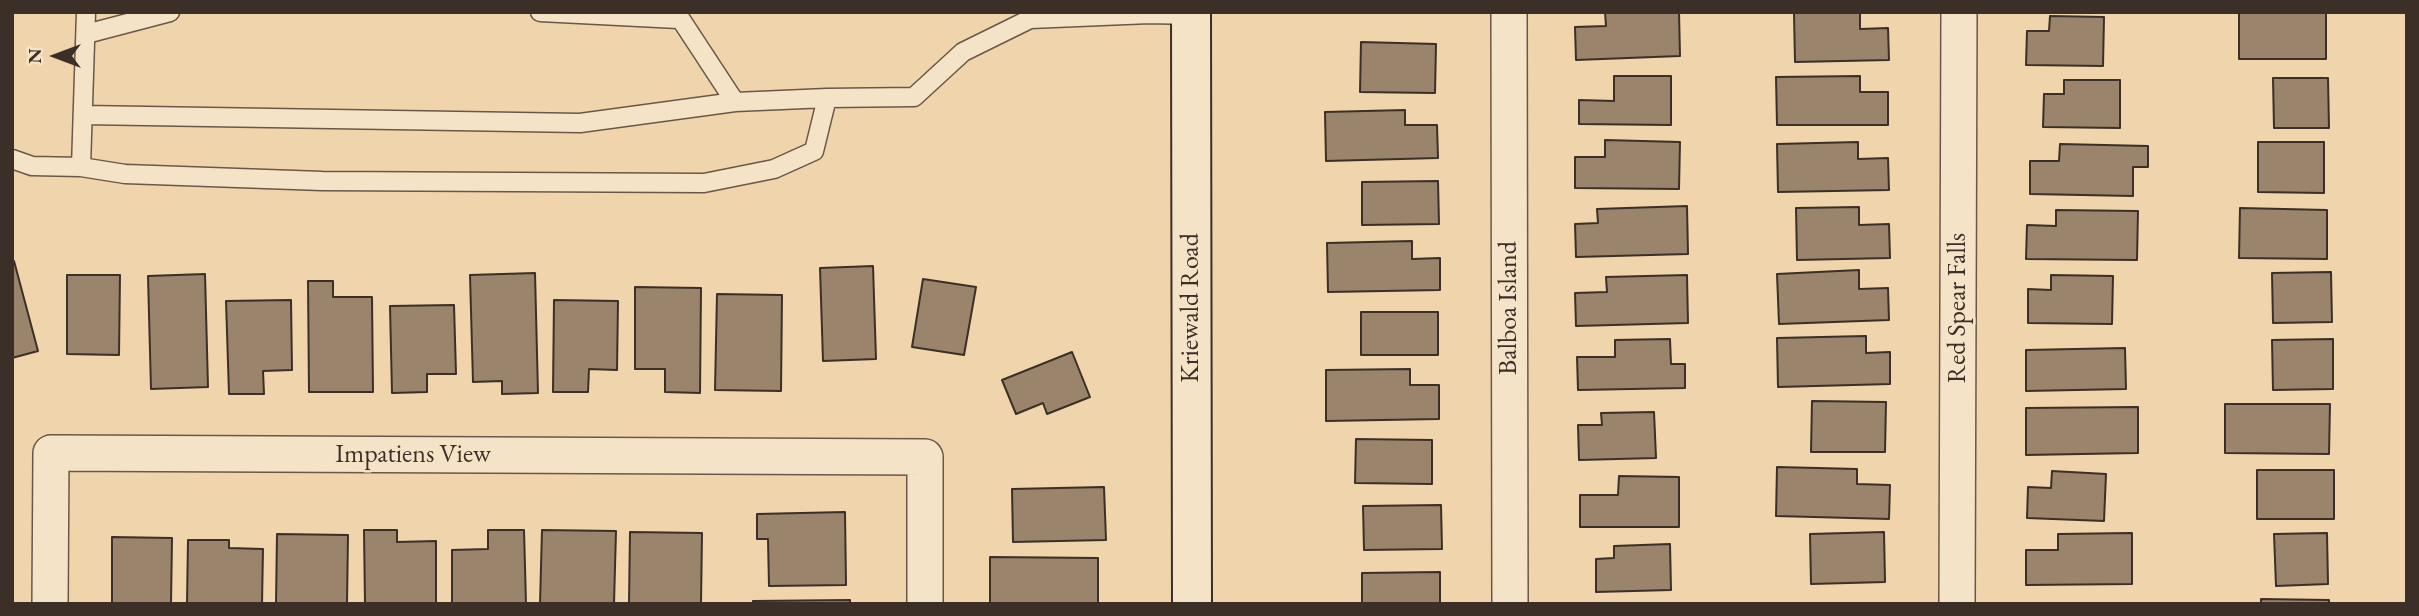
<!DOCTYPE html>
<html>
<head>
<meta charset="utf-8">
<style>
  body { margin:0 }
  #map { position:relative; width:2419px; height:616px; overflow:hidden; background:#f0d4ab; font-family:"EB Garamond",serif }
  canvas { display:block }
  .frame { position:absolute; inset:0; border:14px solid #3c2f27; pointer-events:none }
  .north { position:absolute; left:21px; top:21px; width:70px; height:70px; -webkit-text-stroke:5px #f5e3c8; paint-order:stroke; rotate:270deg; font-size:19px; font-weight:700; line-height:28px; text-align:center; color:#3c2f27 }
  .north::after { content:''; display:block; margin:auto; width:24px; height:32px; background:#3c2f27; clip-path:polygon(50% 0,100% 100%,50% 72%,0 100%) }
</style>
</head>
<body>
<div id="map">
<canvas width="2419" height="616"></canvas>
<div class="frame"></div>
<div class="north">N</div>
</div>
<script>
const ctx = document.querySelector('canvas').getContext('2d');
ctx.lineJoin = 'round';
function paint(path, color) {
  ctx.fillStyle = color;
  ctx.fill(path, 'evenodd');
}
function trace(path, color, width, dash) {
  ctx.strokeStyle = color;
  ctx.lineWidth = width;
  ctx.lineCap = dash ? 'butt' : 'round';
  ctx.setLineDash(dash || []);
  ctx.stroke(path);
}
function label(font, color, halo, rows, align = 'center') {
  ctx.font = font + ' "EB Garamond",serif';
  ctx.lineWidth = 5;
  ctx.setLineDash([]);
  ctx.textBaseline = 'middle';
  ctx.strokeStyle = halo;
  ctx.fillStyle = color;
  for (const [text, x, y, turn = 0] of rows) {
    ctx.save();
    ctx.translate(x, y);
    ctx.rotate((+turn || 0) * Math.PI / 180);
    ctx.textAlign = isNaN(turn) ? turn : align;
    if (halo) ctx.strokeText(text, 0, 0);
    ctx.fillText(text, 0, 0);
    ctx.restore();
  }
}
const building = new Path2D(`
  M1605 12H1679L1680 56 1576 60 1575 27 1606 26Z
  M1860 12V29L1888 28 1889 60 1795 62 1794 13Z
  M2239 12H2326V59H2239Z
  M2050 16 2104 17 2103 66 2026 65 2027 31H2049Z
  M1361 42 1436 44 1435 93 1360 92Z
  M1614 76H1671V125L1579 124V100L1614 101Z
  M1860 76V92H1888V125H1777L1776 77Z
  M2273 78H2328L2329 128H2274Z
  M2064 80H2120V128L2043 127 2044 94H2064Z
  M1405 110V125H1437L1438 158 1326 161 1325 112Z
  M1605 140 1680 142 1679 189 1575 188V157H1605Z
  M1858 142V159L1888 158 1889 190 1778 192 1777 144Z
  M2258 142H2324V193L2258 192Z
  M2060 144 2148 146V167H2133V196L2030 194V161H2059Z
  M1438 181 1439 224 1362 225V182Z
  M1687 206 1688 254 1576 257 1575 224 1598 223 1597 209Z
  M1859 207V225L1889 224 1890 258 1797 260 1796 208Z
  M2240 208 2327 210V259L2239 258Z
  M2056 210 2138 211 2137 260 2026 259 2027 225 2056 226Z
  M1412 241V259L1440 258V290L1328 292 1327 243Z
  M12 261H14L38 351 12 358Z
  M873 266 876 359 823 361 820 268Z
  M1859 270V289L1888 288 1889 320 1779 324 1777 274Z
  M2331 272 2332 322 2273 323 2272 273Z
  M535 273 538 393 502 394V381L473 382 470 275Z
  M205 274 208 387 151 389 148 276Z
  M67 275H120L119 355 67 354Z
  M1687 275 1688 323 1576 326 1575 293 1607 292 1606 277Z
  M2051 275 2113 276 2112 324 2028 323V289L2051 290Z
  M923 279 976 287 964 355 912 347Z
  M308 281H333V297H372L373 392H309Z
  M635 287 701 288 700 393 665 392V369H635Z
  M717 294 782 295 781 391 715 390Z
  M291 300 292 370 263 371 264 394H229L226 301Z
  M554 300 618 301 617 370 589 369 588 392H553Z
  M454 305 456 374H427V392L392 393 390 306Z
  M1361 312H1438V355H1361Z
  M1866 336V353L1890 352V384L1778 387 1777 338Z
  M1670 339 1671 364H1685V388L1578 390 1577 357H1615V340Z
  M2333 339V389L2273 390 2272 340Z
  M2125 348 2126 389 2026 391V350Z
  M1072 352 1090 397 1047 414 1043 403 1016 414 1002 380Z
  M1410 369V385H1439V419L1326 421V370Z
  M1812 401 1886 402 1885 452H1811Z
  M2225 404H2330L2329 454 2225 453Z
  M2138 407V453L2026 455V408Z
  M1654 412 1656 458 1579 460 1578 425H1602L1601 413Z
  M1356 439 1432 440V484L1355 483Z
  M1777 467 1857 469V484L1890 485 1889 519 1776 516Z
  M2257 470H2334V519H2257Z
  M2052 471 2106 474 2104 521 2027 518 2028 487 2051 488Z
  M1619 476 1679 477V527H1580V495H1618Z
  M1104 487 1106 540 1013 542 1012 489Z
  M1441 505 1442 549 1364 550 1363 506Z
  M845 512 846 585 769 586 768 539H757V514Z
  M364 530H397V542L436 541V604H365Z
  M488 530H524L526 604H452V550L488 549Z
  M542 530 616 531 614 604H540Z
  M630 532 702 533 701 604H629Z
  M1884 532 1885 582 1811 584 1810 534Z
  M2132 533V584L2026 585V550H2058V534Z
  M2327 533 2328 584 2276 586 2274 534Z
  M277 534 348 535 347 604H276Z
  M112 537 172 538 171 604H112Z
  M188 540H229V548L263 549 262 604H187Z
  M1670 544 1671 590 1596 592V559L1614 558V546Z
  M990 557 1098 558V604H990Z
  M1440 572V604H1362V573Z
  M2261 599 2329 600V604H2261Z
  M850 600V604H753V601Z`);
const lane = new Path2D(`
  M540 12 678 19
  M676 12 735 102 827 98
  M86 34 170 12
  M84 115 580 123 735 102
  M12 159 32 166 81 167 125 174 322 181 704 183 774 169 814 151 827 98 914 97 963 52 1030 19 1150 14 1191 15
  M81 167 86 12`);
const street = new Path2D(`
  M1509 12 1510 604
  M50 604 51 453 925 457V604
  M1957 604 1959 12`);
const secondary = new Path2D(`
  M1191 12 1192 604`);
const streetNames = [
  ["Kriewald Road",1191,308,-90],
  ["Balboa Island",1509,308,-90],
  ["Red Spear Falls",1958,308,-90],
  ["Impatiens View",413,455]
];
paint(building, '#9a856c');
trace(building, '#3c2f27', 2);
trace(lane, '#695848', 21);
trace(street, '#695848', 38);
trace(secondary, '#3c2f27', 42);
trace(lane, '#f5e3c8', 18);
trace(street, '#f5e3c8', 35);
trace(secondary, '#f5e3c8', 38);
label('26px', '#3c2f27', '#f5e3c8', streetNames);
</script>
</body>
</html>
